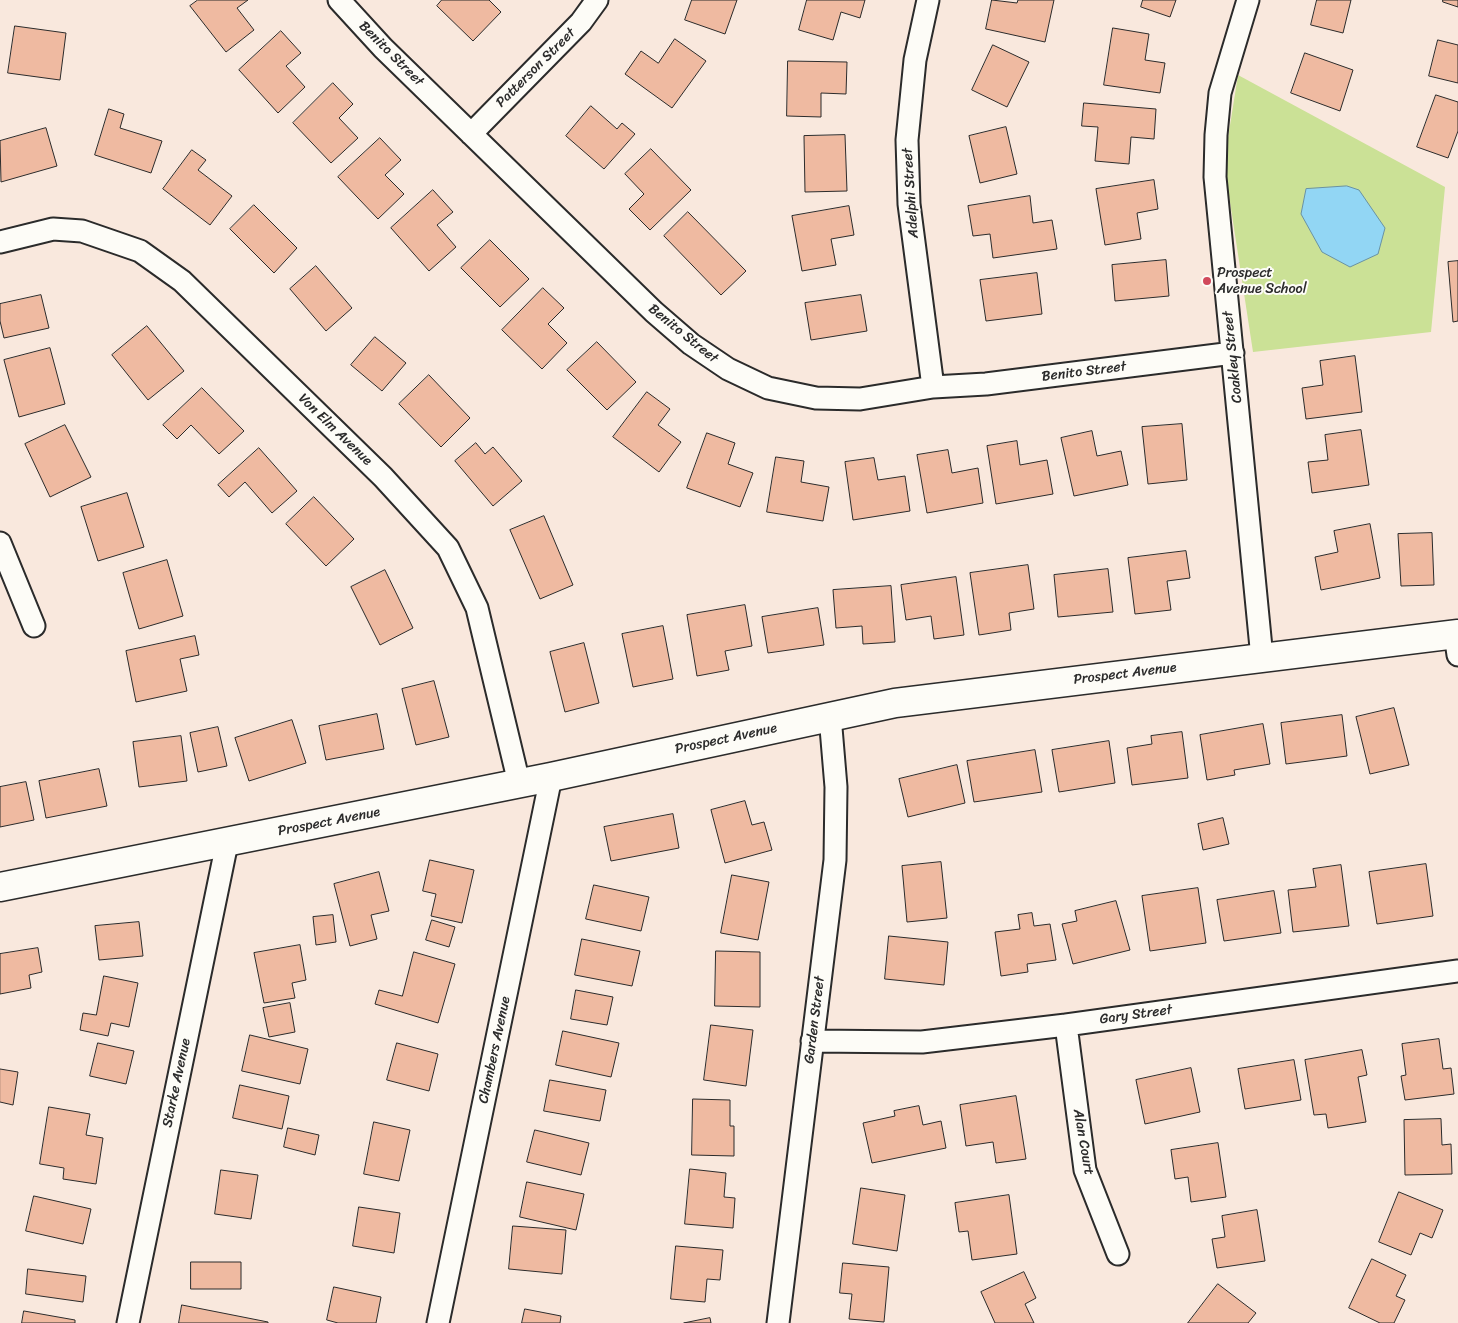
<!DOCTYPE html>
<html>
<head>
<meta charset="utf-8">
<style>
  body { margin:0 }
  canvas { display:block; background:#f9e8dd }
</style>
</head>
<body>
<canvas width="1458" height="1323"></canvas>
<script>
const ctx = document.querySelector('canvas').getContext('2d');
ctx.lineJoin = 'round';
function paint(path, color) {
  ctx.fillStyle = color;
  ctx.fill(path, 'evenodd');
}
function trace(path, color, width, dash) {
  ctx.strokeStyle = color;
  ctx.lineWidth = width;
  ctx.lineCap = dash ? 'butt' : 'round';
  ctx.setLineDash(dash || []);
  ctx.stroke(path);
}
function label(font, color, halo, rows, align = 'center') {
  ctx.font = font + ' Sriracha,sans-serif';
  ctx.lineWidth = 4;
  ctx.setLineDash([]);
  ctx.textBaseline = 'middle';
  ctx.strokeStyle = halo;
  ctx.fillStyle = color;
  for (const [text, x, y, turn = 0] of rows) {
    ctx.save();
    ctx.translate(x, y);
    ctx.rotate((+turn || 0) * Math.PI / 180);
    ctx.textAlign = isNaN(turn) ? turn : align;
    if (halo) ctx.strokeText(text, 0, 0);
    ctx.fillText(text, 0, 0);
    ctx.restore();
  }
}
const green = new Path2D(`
  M1238 75 1445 187 1431 332 1253 352 1224 163Z`);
const water = new Path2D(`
  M1347 186 1359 190 1385 228 1378 254 1350 267 1322 252 1301 214 1306 189Z`);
const building = new Path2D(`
  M198 0H248L237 8 254 30 226 52 190 6Z
  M442 0H489L501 12 473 41 437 6Z
  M692 0H737L725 34 685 20Z
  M807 0H865L860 18 841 12 833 40 799 30Z
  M992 0 1017 3 1018 0H1054L1045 42 986 29Z
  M1143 0H1176L1170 17 1141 7Z
  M1317 0H1351L1343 33 1311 25Z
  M1443 0H1458V7L1443 2Z
  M15 26 66 33 60 80 8 73Z
  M1113 28 1149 34 1145 60 1165 63 1160 93 1104 85Z
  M281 31 301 53 286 66 305 87 278 113 239 70Z
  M675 39 706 61 672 108 625 74 641 51 658 63Z
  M1438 40 1458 45V83L1429 76Z
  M993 45 1029 62 1007 107 972 90Z
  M1305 53 1353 70 1340 111 1291 93Z
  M788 61 847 62 846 94 821 93V117L787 116Z
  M333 83 353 104 339 118 358 138 331 163 293 123Z
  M1436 95 1458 102V131L1448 158 1417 147Z
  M1084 103 1156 109 1154 139 1131 137 1129 164 1095 161 1098 127 1082 126Z
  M591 106 617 129 622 123 635 134 604 169 566 136Z
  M109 109 124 114 120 128 162 141 151 173 95 155Z
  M1006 127 1017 174 980 183 969 136Z
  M46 128 57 166 1 182 0 141Z
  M845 135 847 191 805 192 804 136Z
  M380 138 401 160 385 175 404 194 378 219 338 177Z
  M651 149 691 190 650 230 629 209 644 194 625 174Z
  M192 150 206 160 198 170 232 196 210 225 163 189Z
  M1154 180 1158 209 1137 213 1141 239 1105 245 1096 189Z
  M433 190 453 212 437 225 456 247 429 271 391 228Z
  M1030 196 1033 223 1052 220 1057 249 993 258 990 234 973 236 968 206Z
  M254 205 297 248 274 273 230 229Z
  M849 206 854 235 831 239 836 265 802 271 792 216Z
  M688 212 746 271 721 295 664 236Z
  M490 240 529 279 500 307 461 268Z
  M1166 260 1169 296 1115 301 1112 265Z
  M1458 261V321L1453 322 1448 262Z
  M316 266 352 308 326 331 290 289Z
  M1037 273 1042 314 986 321 980 280Z
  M543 288 564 308 548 324 567 343 542 369 502 330Z
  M41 295 49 328 4 338 0 321V304Z
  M861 295 867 331 811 340 805 303Z
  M147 326 184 371 148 400 112 355Z
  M375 337 406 363 382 391 351 365Z
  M597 342 636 382 607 410 567 370Z
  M50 348 65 404 19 417 4 360Z
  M1355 356 1362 412 1306 419 1302 388 1323 385 1320 361Z
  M429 375 470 418 441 447 399 404Z
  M202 388 244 431 219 454 191 425 177 439 163 425Z
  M647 392 670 409 658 425 681 442 659 472 613 437Z
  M1182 424 1187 480 1148 484 1142 427Z
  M65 425 91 477 50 497 25 444Z
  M1361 430 1369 485 1312 493 1308 462 1328 460 1325 435Z
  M1092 431 1097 456 1121 451 1128 485 1074 496 1061 438Z
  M707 433 735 443 728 464 753 473 740 507 687 488Z
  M1017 441 1020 465 1047 460 1053 494 996 504 987 446Z
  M476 443 485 454 493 447 522 481 493 506 455 461Z
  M259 448 297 491 272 513 245 482 229 497 218 485Z
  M948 450 952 473 978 468 983 503 927 513 917 455Z
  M776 457 804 461 801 482 829 487 823 521 767 512Z
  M874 458 878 480 905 476 910 511 853 520 845 462Z
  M127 493 144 547 98 561 81 507Z
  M314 497 354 539 326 566 286 524Z
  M544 516 573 585 540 599 510 530Z
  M1370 524 1380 578 1321 590 1315 557 1338 552 1334 531Z
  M1432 533 1434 585 1401 586 1398 534Z
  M1186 551 1190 578 1167 581 1171 610 1135 614 1128 558Z
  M167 560 183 616 139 629 123 573Z
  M1028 565 1034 609 1009 613 1011 630 979 635 970 573Z
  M1108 569 1113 612 1058 617 1054 575Z
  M385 570 413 628 380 645 351 587Z
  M956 577 964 635 934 639 931 616 906 620 901 585Z
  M891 586 895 642 863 644 862 626 836 628 833 590Z
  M745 605 752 646 725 651 729 670 697 676 687 615Z
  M818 608 824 645 768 653 762 617Z
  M663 626 673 679 633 687 622 634Z
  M195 636 199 655 180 659 187 691 136 702 126 651Z
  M584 643 599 703 565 712 550 652Z
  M434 681 449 737 416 745 402 689Z
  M1394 708 1409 765 1370 774 1356 717Z
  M377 714 384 749 326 760 319 726Z
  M1342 715 1347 756 1286 764 1281 723Z
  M292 720 306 763 249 781 235 738Z
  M1263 724 1270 764 1234 770 1235 775 1207 780 1200 735Z
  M218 727 227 766 198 772 190 733Z
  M1182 732 1188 778 1132 785 1127 748 1152 744 1151 736Z
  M181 736 187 781 139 787 133 742Z
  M1109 741 1115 783 1059 792 1052 750Z
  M1035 750 1042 792 974 802 967 761Z
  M957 765 965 803 908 817 899 779Z
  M99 769 107 806 46 818 39 781Z
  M26 782 34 820 0 827V787Z
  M745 801 752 825 764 822 772 850 725 863 711 810Z
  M673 814 679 848 611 861 604 827Z
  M1223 818 1229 844 1203 850 1198 824Z
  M430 860 474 870 462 923 431 916 436 894 423 891Z
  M941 862 947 918 907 922 902 866Z
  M1426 864 1433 916 1377 924 1369 872Z
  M1341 865 1349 926 1293 932 1288 890 1316 887 1313 869Z
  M379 872 389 911 371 915 377 939 350 946 334 884Z
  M732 875 769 882 758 940 721 933Z
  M594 885 649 897 641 931 586 919Z
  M1198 888 1206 943 1150 951 1142 896Z
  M1274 891 1281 933 1224 941 1217 900Z
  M1116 901 1130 950 1073 964 1062 924 1077 921 1075 911Z
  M1032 913 1034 926 1050 924 1056 960 1027 964 1028 972 1001 976 995 932 1020 929 1018 915Z
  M333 915 336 942 316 945 313 917Z
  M432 920 455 927 449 947 426 940Z
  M139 922 143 956 99 960 95 926Z
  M889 936 948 942 944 985 885 979Z
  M582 939 640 951 632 986 575 975Z
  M300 945 306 980 292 983 295 998 264 1003 254 953Z
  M38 948 42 972 29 975 31 988 0 994V954Z
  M716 951 760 952V1007L715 1006Z
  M414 952 455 964 438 1023 375 1004 379 990 402 996Z
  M104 976 138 983 129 1027 111 1023 108 1036 80 1030 83 1013 96 1015Z
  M576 990 613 997 607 1025 571 1019Z
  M290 1003 295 1032 269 1037 263 1008Z
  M711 1025 753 1030 746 1086 704 1080Z
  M563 1031 619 1043 611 1077 556 1065Z
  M250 1035 308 1049 300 1084 242 1071Z
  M1439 1039 1443 1069 1451 1068 1454 1094 1405 1100 1401 1076 1406 1075 1402 1044Z
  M98 1043 134 1051 126 1084 90 1076Z
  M397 1043 438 1054 429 1091 387 1080Z
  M1362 1050 1367 1075 1358 1077 1366 1122 1328 1128 1326 1114 1314 1115 1305 1060Z
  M1294 1060 1301 1100 1245 1109 1238 1069Z
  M1191 1068 1200 1112 1145 1124 1136 1080Z
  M0 1069 18 1072 13 1105 0 1102Z
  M550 1080 606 1090 600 1121 544 1111Z
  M240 1085 289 1096 282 1129 233 1118Z
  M1016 1096 1026 1159 996 1163 993 1142 966 1146 960 1105Z
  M693 1099 730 1100V1126H734V1156L692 1155Z
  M919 1106 923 1125 941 1121 946 1148 872 1163 863 1123 895 1116 894 1111Z
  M49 1107 90 1114 86 1135 103 1138 96 1184 63 1179 64 1168 40 1164Z
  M1441 1119 1442 1145 1451 1144 1452 1174 1405 1175 1404 1120Z
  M374 1122 410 1130 399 1181 364 1174Z
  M288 1128 319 1135 315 1155 284 1147Z
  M535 1130 589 1143 581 1175 527 1162Z
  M1218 1143 1226 1197 1191 1202 1188 1177 1175 1179 1171 1150Z
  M690 1169 726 1173 724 1197 735 1198 733 1228 685 1224Z
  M221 1170 258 1175 251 1219 215 1214Z
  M527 1182 584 1194 576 1230 520 1217Z
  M861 1188 905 1195 897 1251 853 1244Z
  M1399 1192 1443 1210 1432 1238 1420 1233 1411 1255 1379 1242Z
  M1009 1195 1017 1254 972 1260 968 1231 959 1232 955 1203Z
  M34 1196 91 1209 83 1244 26 1231Z
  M359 1207 400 1213 394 1253 353 1246Z
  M1257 1210 1265 1261 1217 1268 1212 1239 1225 1237 1222 1216Z
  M513 1226 566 1230 562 1274 509 1269Z
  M676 1246 723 1250 720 1280 707 1279 705 1302 671 1299Z
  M1372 1259 1406 1275 1396 1296 1405 1300 1394 1323H1380L1349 1308Z
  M191 1262H241V1289H191Z
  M843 1263 889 1267 884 1322 849 1319 852 1294 840 1293Z
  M28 1269 86 1276 83 1302 26 1294Z
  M1024 1272 1036 1298 1025 1304 1034 1323H995L981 1292Z
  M1218 1284 1256 1313 1248 1323H1188Z
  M334 1287 381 1297 376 1323H338L327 1320Z
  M182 1305 268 1322V1323H179Z
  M525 1309 561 1316 560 1323H522Z
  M24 1311 75 1320V1323H22Z
  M710 1318 711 1323H684Z`);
const street = new Path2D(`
  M339 0 383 48 654 312 691 344 728 369 768 388 816 398 860 399 933 387 986 384 1233 353
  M928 0 915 60 907 140 909 204 933 387
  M1248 0 1220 93 1216 135 1215 177 1262 658
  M471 134 581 22 597 0
  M0 242 53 229 82 231 140 251 182 281 383 477 448 548 477 608 519 783
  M0 543 34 626
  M1455 634 1458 655
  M1066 1025 1085 1170 1118 1254
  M812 1041 922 1042 1066 1025 1458 971
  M128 1323 227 843
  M438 1323 551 777
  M778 1323 835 860 836 787 830 716`);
const secondary = new Path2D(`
  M0 887 551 777 895 703 1458 634`);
const markers = [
  [1207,281,5,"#d1495b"]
];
const streetNames = [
  ["Benito Street",391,54,45],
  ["Patterson Street",536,68,-45],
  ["Adelphi Street",911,193,-94],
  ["Benito Street",683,334,39],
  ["Coakley Street",1233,357,-96],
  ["Benito Street",1084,372,-7],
  ["Von Elm Avenue",335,430,44],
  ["Prospect Avenue",1125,674,-7],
  ["Prospect Avenue",726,739,-12],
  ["Prospect Avenue",329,822,-11],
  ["Gary Street",1136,1015,-8],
  ["Garden Street",815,1020,-83],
  ["Chambers Avenue",495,1050,-78],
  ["Starke Avenue",177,1083,-78],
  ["Alan Court",1083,1142,80]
];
const poiNames = [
  ["Prospect",1217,273],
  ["Avenue School",1217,289]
];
paint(green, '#cbe196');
paint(water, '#92d6f4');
trace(water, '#6992a4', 1);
paint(building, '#efbaa1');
trace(building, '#2b2b2b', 1);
trace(street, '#2b2b2b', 25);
trace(secondary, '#2b2b2b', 31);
trace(street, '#fdfcf7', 21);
trace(secondary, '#fdfcf7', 28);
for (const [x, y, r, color] of markers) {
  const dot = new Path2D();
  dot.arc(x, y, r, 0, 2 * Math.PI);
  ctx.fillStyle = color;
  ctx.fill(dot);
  trace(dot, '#fdfcf7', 2);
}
label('14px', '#2b2b2b', '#fdfcf7', streetNames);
label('14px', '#2b2b2b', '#fdfcf7', poiNames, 'left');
</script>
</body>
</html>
